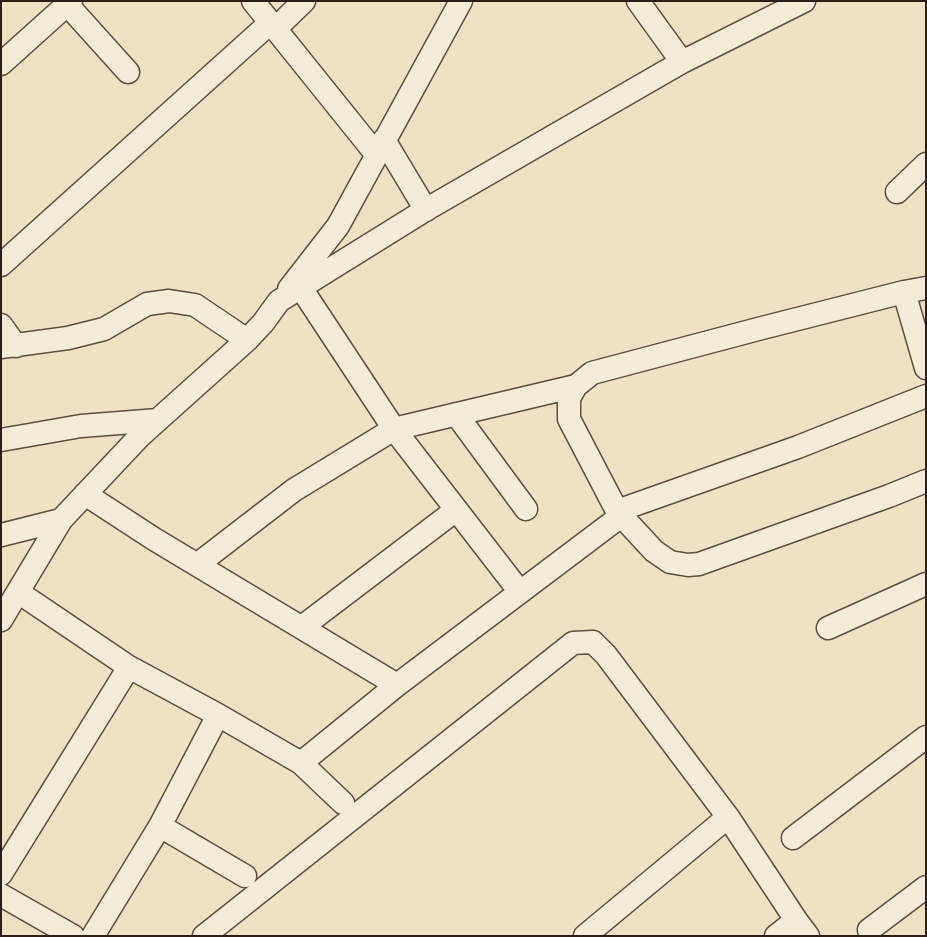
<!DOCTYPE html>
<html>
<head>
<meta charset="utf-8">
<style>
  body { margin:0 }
  #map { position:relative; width:927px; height:937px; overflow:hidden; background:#eee2c4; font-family:"IM FELL Double Pica",serif }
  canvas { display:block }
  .frame { position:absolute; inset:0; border:2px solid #2b1e16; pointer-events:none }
</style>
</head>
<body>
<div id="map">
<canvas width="927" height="937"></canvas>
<div class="frame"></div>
</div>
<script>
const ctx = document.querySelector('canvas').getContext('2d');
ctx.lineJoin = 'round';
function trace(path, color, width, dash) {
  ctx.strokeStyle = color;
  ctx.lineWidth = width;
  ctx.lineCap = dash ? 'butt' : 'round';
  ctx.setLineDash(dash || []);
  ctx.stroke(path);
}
const minor = new Path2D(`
  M64 1 128 72
  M253 1 376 154
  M638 1 682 62
  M275 29 304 1
  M1 64 71 1
  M384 140 426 210
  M897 192 926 164
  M1 265 270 23
  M301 288 394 429 520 592
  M289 289 338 226 461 1
  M904 292 926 288
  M1 325 16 346
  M1 347 68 338 104 329 147 304 169 301 195 305 247 340
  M926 368 904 292 762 328 592 373 576 386 569 398V419L617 511 654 551 670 562 688 565 699 564 889 496 926 481
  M456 414 526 509
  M1 440 81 426 158 420
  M85 494 154 539 397 685
  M617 511 798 447 926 396
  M1 535 61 520 140 436 247 340 263 323 279 301 427 209 682 62 804 1
  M198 564 294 490 394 429 576 386
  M18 592 129 667 218 715 301 763 343 803
  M1 620 61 520
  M302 627 456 510
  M828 628 926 584
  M301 763 397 685 621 516
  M160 826 245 876
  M793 838 926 737
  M1 874 129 667
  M1 895 73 936
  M869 930 926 887
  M93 936 160 826 218 715
  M204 936 573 643 593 642 606 655 728 817 796 920 808 936
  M585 936 728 817
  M776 936 796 920`);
trace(minor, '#5c4f42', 25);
trace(minor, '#f4ecd9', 22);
</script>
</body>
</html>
